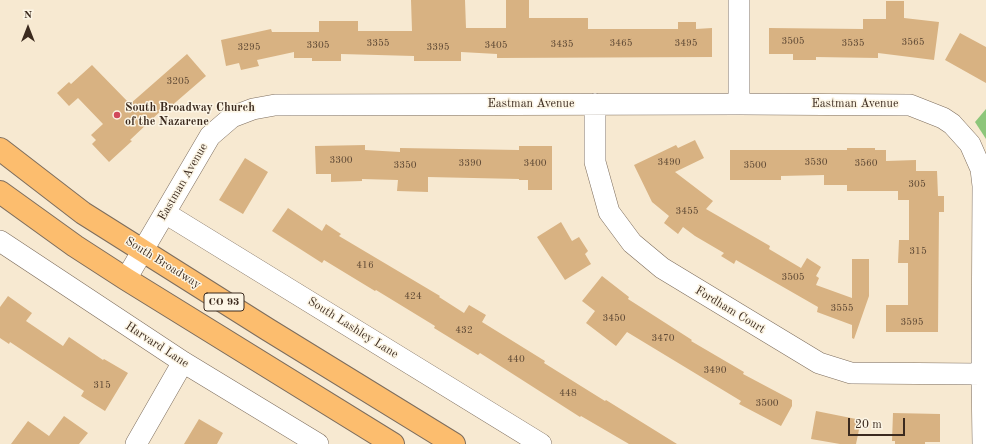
<!DOCTYPE html>
<html>
<head>
<meta charset="utf-8">
<style>
  body { margin:0 }
  #map { position:relative; width:986px; height:444px; overflow:hidden; background:#f7e9d1; font-family:"Old Standard TT",serif }
  canvas { display:block }
  .north { position:absolute; left:8px; top:8px; width:40px; height:40px; -webkit-text-stroke:3px #fcf5e5; paint-order:stroke; rotate:0deg; font-size:11px; font-weight:700; line-height:16px; text-align:center; color:#3b2a1e }
  .north::after { content:''; display:block; margin:auto; width:14px; height:18px; background:#3b2a1e; clip-path:polygon(50% 0,100% 100%,50% 72%,0 100%) }
  .scale { position:absolute; left:848px; top:418px; width:57px; height:18px; box-sizing:border-box; border:2px solid #3b2a1e; border-top:0; padding-left:5px; font-size:12px; line-height:14px; white-space:nowrap; color:#3b2a1e; -webkit-text-stroke:3px #fcf5e5; paint-order:stroke }
</style>
</head>
<body>
<div id="map">
<canvas width="986" height="444"></canvas>
<div class="north">N</div>
<div class="scale">20 m</div>
</div>
<script>
const ctx = document.querySelector('canvas').getContext('2d');
ctx.lineJoin = 'round';
function paint(path, color) {
  ctx.fillStyle = color;
  ctx.fill(path, 'evenodd');
}
function trace(path, color, width, dash) {
  ctx.strokeStyle = color;
  ctx.lineWidth = width;
  ctx.lineCap = dash ? 'butt' : 'round';
  ctx.setLineDash(dash || []);
  ctx.stroke(path);
}
function label(font, color, halo, rows, align = 'center') {
  ctx.font = font + ' "Old Standard TT",serif';
  ctx.lineWidth = 3;
  ctx.setLineDash([]);
  ctx.textBaseline = 'middle';
  ctx.strokeStyle = halo;
  ctx.fillStyle = color;
  for (const [text, x, y, turn = 0] of rows) {
    ctx.save();
    ctx.translate(x, y);
    ctx.rotate((+turn || 0) * Math.PI / 180);
    ctx.textAlign = isNaN(turn) ? turn : align;
    if (halo) ctx.strokeText(text, 0, 0);
    ctx.fillText(text, 0, 0);
    ctx.restore();
  }
}
const green = new Path2D(`
  M986 109V139L975 122Z`);
const building = new Path2D(`
  M411 0H465L466 28H506V0H529V18H588V29H678V22H696V29L712 28V57L497 58V54L461 52V61H414V56L341 54V61H312V58H294V52L257 60 259 66 241 70 239 63 226 66 221 40 271 29 272 32H319V21H358V31H412Z
  M886 1H904V18L939 22 934 60 878 53V58L816 57V60H793V54H769V28L863 29V19H886Z
  M960 33 986 47V83L945 60Z
  M187 54 206 76 169 108 167 105 130 140 132 141 109 162 92 144 96 140 91 135 103 124 78 98 69 106 57 93 69 82 71 84 92 65 130 104Z
  M695 140 704 158 675 172 713 201 706 209 770 246 769 249 801 268 807 258 821 267 816 276 819 278 816 285 852 298V259H869V296L854 339 852 338V325L817 312 818 307 736 260 734 264 721 256 724 253 695 236 683 227 678 234 664 223 669 216 652 202 634 165 676 145 678 148Z
  M365 145V150L400 152V148L519 150V146H552V190H528V180H519V179L428 177V192L397 191 398 180 362 179V181L331 182V174H316L315 146Z
  M847 148H875V150H886V161L916 160V171H937L938 196H944V212H939L938 332H886V305H908V263H898L899 240H909V200H898V191H847V185H824V175L781 176V180H730V150H847Z
  M245 158 268 172 243 214 219 200Z
  M288 208 322 231 326 224 341 234 339 236 440 296 439 297 464 313 469 305 486 315 482 322 545 361 544 363 605 401 606 400 677 444H629L581 416 580 417 480 353 478 355 434 328 435 326 376 290 375 291 324 260 322 263 272 231Z
  M561 222 572 241 579 237 588 251 585 254 591 264 565 280 537 237Z
  M602 276 629 297 628 299 692 340 691 341 744 372 743 374 792 400V406L781 426 739 404 741 401 627 332 616 346 586 323 595 311 582 301Z
  M8 296 32 313 26 321 63 346 69 337 103 360 104 359 128 373 105 411 81 396 84 391 10 342 9 344 0 338V307Z
  M816 411 861 420 856 444H840L811 439Z
  M893 413 940 414V442H925V444H895V441H892Z
  M64 416 88 433 79 444H11L28 421 49 436Z
  M199 419 223 433 217 444H184Z`);
const street = new Path2D(`
  M739 0V104
  M595 104V162L609 212 632 243 662 268 819 363 851 373 982 374
  M165 213 541 444
  M0 241 183 362 318 444
  M126 279 210 136 232 117 253 109 275 105 739 104 910 105 943 118 952 124 970 144 981 169 983 186 982 374 983 444
  M136 444 183 362`);
const primary = new Path2D(`
  M0 149 83 213 267 329 454 444
  M0 192 75 246 126 279 393 444`);
const markers = [
  [117,115,4,"#d1495b"]
];
const numberNames = [
  ["3505",793,41],
  ["3565",913,42],
  ["3355",378,43],
  ["3465",621,43],
  ["3495",686,43],
  ["3535",853,43],
  ["3435",562,44],
  ["3305",318,45],
  ["3405",496,45],
  ["3295",249,47],
  ["3395",438,47],
  ["3205",178,81],
  ["3300",341,160],
  ["3490",669,162],
  ["3530",816,162],
  ["3390",470,163],
  ["3400",535,163],
  ["3560",866,163],
  ["3350",405,165],
  ["3500",755,165],
  ["305",917,184],
  ["3455",687,211],
  ["315",918,251],
  ["416",365,265],
  ["3505",793,277],
  ["424",413,296],
  ["3555",842,308],
  ["3450",614,318],
  ["3595",912,322],
  ["432",464,330],
  ["3470",663,338],
  ["440",516,359],
  ["3490",715,370],
  ["315",102,385],
  ["448",568,393],
  ["3500",767,403]
];
const shields = [
  [224,302,40]
];
const shieldNames = [
  ["CO 93",224,302]
];
const streetNames = [
  ["Eastman Avenue",531,104],
  ["Eastman Avenue",855,104],
  ["Eastman Avenue",183,182,-60],
  ["South Broadway",163,263,32],
  ["Fordham Court",730,310,31],
  ["South Lashley Lane",353,328,32],
  ["Harvard Lane",157,345,33]
];
const poiNames = [
  ["South Broadway Church",125,108],
  ["of the Nazarene",125,122]
];
paint(green, '#8dc67a');
paint(building, '#d8b282');
trace(street, '#7d6d5d', 22);
trace(primary, '#7d6d5d', 24);
trace(street, '#fff', 21);
trace(primary, '#fcbd6e', 22);
for (const [x, y, r, color] of markers) {
  const dot = new Path2D();
  dot.arc(x, y, r, 0, 2 * Math.PI);
  ctx.fillStyle = color;
  ctx.fill(dot);
  trace(dot, '#fcf5e5', 1.5);
}
label('10px', '#624c37', null, numberNames);
for (const [x, y, w] of shields) {
  const box = new Path2D();
  box.roundRect(x - w / 2, y - 9, w, 18, 3);
  ctx.fillStyle = '#fcf5e5';
  ctx.fill(box);
  trace(box, '#3b2a1e', 1);
}
label('bold 11px', '#3b2a1e', null, shieldNames);
label('12px', '#3b2a1e', '#fcf5e5', streetNames);
label('bold 12px', '#3b2a1e', '#fcf5e5', poiNames, 'left');
</script>
</body>
</html>
